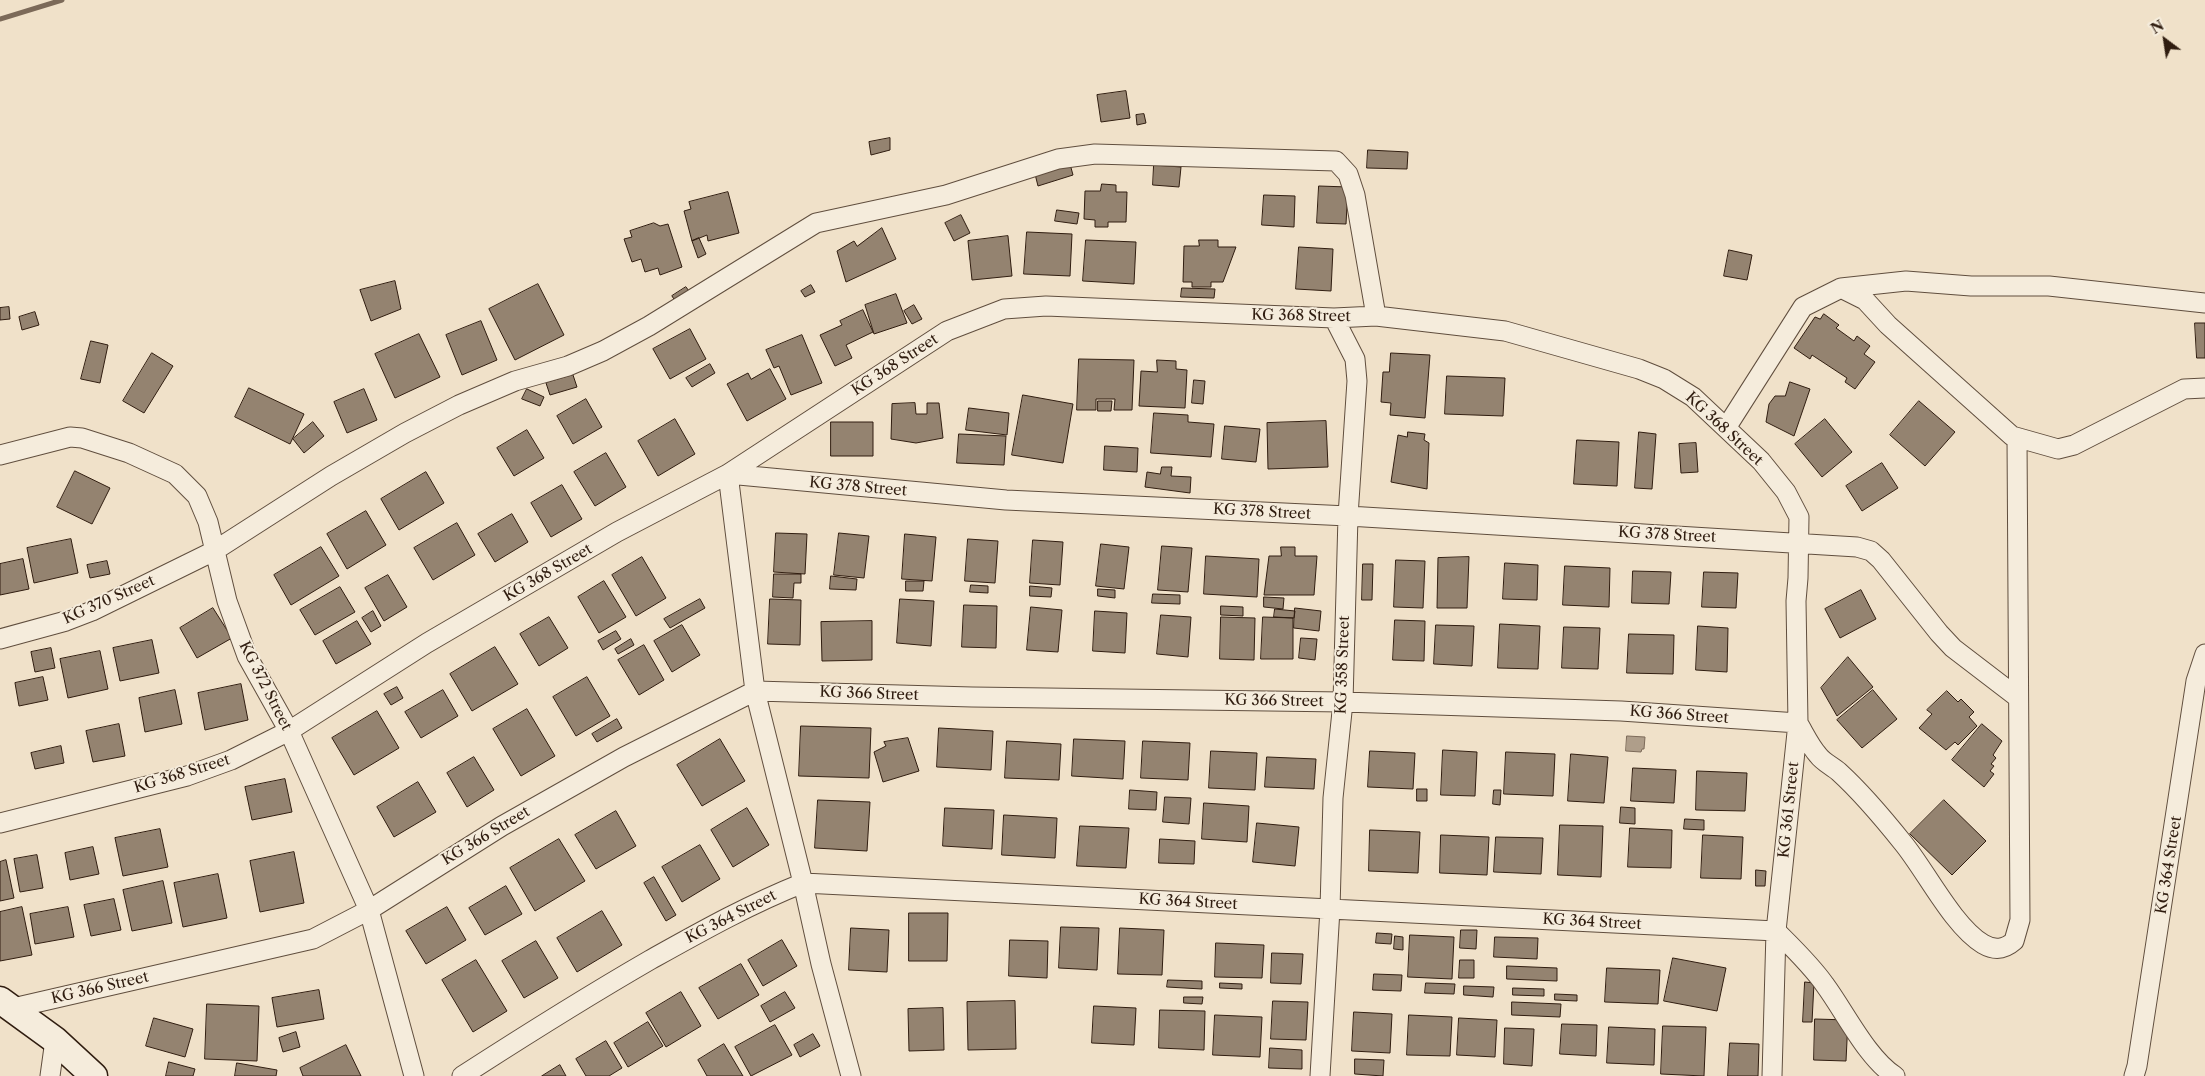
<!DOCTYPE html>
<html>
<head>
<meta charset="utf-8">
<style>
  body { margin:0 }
  #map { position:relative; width:2205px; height:1076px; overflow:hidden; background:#f0e1c9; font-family:"Libre Caslon Text",serif }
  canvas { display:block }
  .north { position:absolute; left:2140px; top:15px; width:50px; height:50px; -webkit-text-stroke:4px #f5ecdc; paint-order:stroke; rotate:329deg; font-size:14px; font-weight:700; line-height:20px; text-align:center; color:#301d10 }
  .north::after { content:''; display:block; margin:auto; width:18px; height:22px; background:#301d10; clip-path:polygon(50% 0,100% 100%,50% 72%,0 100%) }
</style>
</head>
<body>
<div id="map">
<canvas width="2205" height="1076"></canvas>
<div class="north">N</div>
</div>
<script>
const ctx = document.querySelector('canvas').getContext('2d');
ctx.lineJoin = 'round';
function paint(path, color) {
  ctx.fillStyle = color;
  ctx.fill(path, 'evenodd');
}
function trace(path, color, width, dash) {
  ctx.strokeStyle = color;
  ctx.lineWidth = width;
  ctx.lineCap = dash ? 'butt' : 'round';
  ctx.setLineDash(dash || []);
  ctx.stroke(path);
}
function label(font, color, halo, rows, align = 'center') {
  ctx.font = font + ' "Libre Caslon Text",serif';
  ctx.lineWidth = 4;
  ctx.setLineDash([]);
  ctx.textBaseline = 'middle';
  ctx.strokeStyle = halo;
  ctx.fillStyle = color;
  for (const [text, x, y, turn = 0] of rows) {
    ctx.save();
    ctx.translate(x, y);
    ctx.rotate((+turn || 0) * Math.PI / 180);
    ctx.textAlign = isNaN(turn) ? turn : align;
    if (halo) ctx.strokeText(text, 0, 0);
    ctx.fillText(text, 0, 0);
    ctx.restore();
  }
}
const water = new Path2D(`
  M1627 736 1645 737 1644 749H1642L1641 752 1626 751Z`);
const stream = new Path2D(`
  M0 19 62 0`);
const building = new Path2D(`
  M1126 91 1130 118 1101 122 1097 95Z
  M1144 114 1146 123 1137 125 1136 115Z
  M890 138V150L871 155 869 142Z
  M1368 150 1408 152 1407 169 1367 168Z
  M1070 164 1073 175 1038 186 1035 174Z
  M1154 165 1181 167 1179 187 1153 185Z
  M1102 184 1116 185V192H1127L1126 222H1108V227H1095V220L1084 219 1085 191H1100Z
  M1319 186 1348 187 1346 224 1317 223Z
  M728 192 739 233 708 241 707 235 692 241 684 211 691 209 689 202Z
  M1264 195 1295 196 1294 227 1262 225Z
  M1057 210 1079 213 1077 224 1055 221Z
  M961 215 970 233 954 241 945 223Z
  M654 223 660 226 668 224 682 267 660 275 658 268 645 272 641 259 632 262 624 239 632 237 630 231Z
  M882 228 896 259 846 282 837 251 854 241 857 246Z
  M1027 232 1072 234 1070 276 1024 274Z
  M1008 236 1012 276 972 280 968 241Z
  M699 238 706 254 698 258 692 241Z
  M1086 240 1136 242 1134 284 1083 281Z
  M1199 240H1218V247H1236L1223 282H1211V287H1192V282H1183L1184 246H1199Z
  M1299 247 1333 249 1331 291 1296 289Z
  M1729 250 1752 255 1747 280 1724 276Z
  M395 281 401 309 371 321 360 290Z
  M538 284 564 335 515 360 489 309Z
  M811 285 815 292 805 297 801 291Z
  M686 287 689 291 675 301 672 296Z
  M1182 288 1215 289 1214 298 1181 297Z
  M896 294 907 323 874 334 865 305Z
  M914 305 922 319 912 324 904 311Z
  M9 307 10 319 0 320V308Z
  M863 310 873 332 846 345 852 358 835 366 820 335 842 325 840 321Z
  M35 312 39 325 22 330 19 317Z
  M1824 314 1839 325 1836 328 1854 341 1857 336 1870 346 1864 354 1875 362 1855 389 1845 382 1847 378 1812 355 1810 359 1794 348 1815 317 1820 319Z
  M481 321 497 360 462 375 446 335Z
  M2195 323H2205V358H2197Z
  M690 329 706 359 670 379 653 349Z
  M419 334 440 377 395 398 375 354Z
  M802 335 822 383 791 395 779 366 774 368 766 350Z
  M91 341 108 345 100 383 81 379Z
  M152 353 173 366 144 413 123 401Z
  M1391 353 1430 355 1425 418 1390 415 1391 403 1381 402 1383 372H1389Z
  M1079 359 1134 360 1132 410H1114L1115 399H1096V410H1077Z
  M1157 360 1176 361V369L1187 370 1185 408 1139 406 1141 371 1157 372Z
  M710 364 715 373 692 387 686 378Z
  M770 369 786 399 747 421 727 384 748 373 751 379Z
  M573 375 577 387 550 395 546 383Z
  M1447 376 1505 378 1503 416 1445 414Z
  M1194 380 1205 381 1203 404 1192 403Z
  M1790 382 1810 389 1794 436 1766 422 1769 404 1775 396H1785Z
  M249 388 304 414 290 444 235 417Z
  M364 389 377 420 347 433 334 402Z
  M527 389 544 397 540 406 522 399Z
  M1023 395 1073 404 1063 463 1012 455Z
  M586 399 602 427 573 444 557 416Z
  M1098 401H1112L1111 411H1098Z
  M1919 401 1955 432 1925 466 1890 435Z
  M915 403 916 414H927V403H939L943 438 916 443 891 439 892 404Z
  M969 408 1009 413 1007 435 966 430Z
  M1154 413 1188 415V422L1214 424 1211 457 1151 453Z
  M675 419 695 454 658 476 638 441Z
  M1825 419 1852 452 1822 477 1795 444Z
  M1326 421 1328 467 1268 469 1267 423Z
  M313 422 324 436 304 453 293 439Z
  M831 422H873V456H831Z
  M1225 426 1260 429 1256 462 1222 459Z
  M527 430 544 458 514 476 497 448Z
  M1408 432 1425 434 1424 440 1429 443 1427 489 1391 482 1398 435 1407 437Z
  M1639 432 1656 434 1652 489 1635 488Z
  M959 434 1006 436 1004 465 957 463Z
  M1577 440 1619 442 1617 486 1574 484Z
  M1696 443 1698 472 1681 473 1679 444Z
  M1105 446 1138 448 1137 472 1104 470Z
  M606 453 626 487 595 506 574 472Z
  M1882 463 1898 488 1862 511 1846 486Z
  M1162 467H1172L1171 476 1191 477 1190 493 1145 487 1147 472 1160 474Z
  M75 471 110 488 92 524 57 507Z
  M426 472 444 503 399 530 381 499Z
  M562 485 582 519 551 537 531 503Z
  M366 511 386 545 347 569 327 534Z
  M512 514 528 542 495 562 478 534Z
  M457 523 475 555 433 580 414 548Z
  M776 533 807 534 805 574 774 572Z
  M839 533 869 536 864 578 834 575Z
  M905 534 936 537 932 581 902 579Z
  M71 539 78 573 34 583 27 548Z
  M968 539 998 541 995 583 965 581Z
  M1033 540 1063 542 1060 585 1030 583Z
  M1101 544 1129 547 1124 589 1096 586Z
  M1162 546 1192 548 1188 592 1158 590Z
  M321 547 339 576 291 605 274 575Z
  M1281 547H1295V556H1317L1314 595H1264L1269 556H1281Z
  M1206 556 1259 559 1257 597 1204 594Z
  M642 557 666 598 636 616 612 575Z
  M1469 557 1467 608H1437L1438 558Z
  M23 559 29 589 0 595V564Z
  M1396 560 1425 561 1423 608 1394 607Z
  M107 561 110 574 90 578 87 565Z
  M1505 563 1538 565 1537 600 1503 599Z
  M1363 564H1373L1372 600H1362Z
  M1565 566 1610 568 1609 607 1563 605Z
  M1633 571 1671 572 1669 604 1632 603Z
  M1704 572 1738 573 1736 608 1702 607Z
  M774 574H801V583H794L793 598 773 597Z
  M388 575 407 607 384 621 365 588Z
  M831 576 857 579 856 590 830 589Z
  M604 581 626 617 599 633 578 597Z
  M906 581H924L923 591H906Z
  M971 585 988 586V593L970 592Z
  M1030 586 1052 588 1051 597 1030 596Z
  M340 587 355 612 315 635 300 610Z
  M1098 589 1115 590V598L1098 596Z
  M1861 590 1876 619 1840 638 1825 609Z
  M1153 594 1180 595V604L1152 603Z
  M1264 597 1284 598 1283 609 1264 607Z
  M700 599 705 608 670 628 664 619Z
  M770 599 801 600 800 645 768 644Z
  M900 599 934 601 931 646 897 643Z
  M964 605 997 606 996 648 962 647Z
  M1221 606 1243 607V616L1221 615Z
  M1031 607 1062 610 1058 652 1027 650Z
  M213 608 232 638 197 658 180 628Z
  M1295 608 1321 611 1319 631 1294 628Z
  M1275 609 1295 611 1294 618 1274 617Z
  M373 611 381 626 371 632 362 618Z
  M1095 611 1127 613 1125 653 1093 651Z
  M1161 615 1191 617 1188 657 1157 654Z
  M549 617 568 648 539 666 520 634Z
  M1221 617 1255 618 1254 660 1220 659Z
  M1263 617 1293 618V659H1261Z
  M1395 620 1425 621 1424 661 1393 660Z
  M357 621 371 644 336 664 323 641Z
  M872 621V660L822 661 821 622Z
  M1500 624 1540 626 1538 669 1498 668Z
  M682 625 700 655 672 672 654 641Z
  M1436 625 1474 626 1472 666 1434 664Z
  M1698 626 1728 628 1727 672 1696 670Z
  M1564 627 1600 628 1598 669 1562 668Z
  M616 631 621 639 603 650 598 641Z
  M1629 634 1674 635 1673 674 1627 673Z
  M1301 638 1317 639 1315 660 1299 658Z
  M631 639 634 645 618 654 615 649Z
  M152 640 159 673 120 681 113 648Z
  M644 645 664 680 639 695 618 660Z
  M495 647 518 684 472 711 450 674Z
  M51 648 55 668 35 672 31 652Z
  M100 651 108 689 68 698 60 659Z
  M1848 657 1873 687 1837 716 1821 688Z
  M43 677 48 700 19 706 15 683Z
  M587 677 610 716 576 736 553 697Z
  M241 684 248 720 205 730 198 693Z
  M397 687 403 698 391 705 384 694Z
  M175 690 182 724 145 732 139 698Z
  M443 690 458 716 421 738 405 712Z
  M1873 690 1897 719 1862 748 1837 720Z
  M1947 691 1958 702 1961 699 1974 712 1969 717 1977 726 1958 745 1955 742 1946 750 1919 728 1932 714 1927 710Z
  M527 709 555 756 521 776 493 729Z
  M377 711 399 748 354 775 332 738Z
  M617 719 622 728 597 742 592 734Z
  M119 724 125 756 93 762 86 731Z
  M1982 724 2002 741 1993 755 1996 758 1991 764 1994 766 1990 771 1994 774 1984 787 1952 760Z
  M801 726 871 728 869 778 799 776Z
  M939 728 993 731 991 770 937 767Z
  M908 738 919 771 883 782 874 752 886 746 884 742Z
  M720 739 745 781 702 806 677 765Z
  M1074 739 1125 741 1123 779 1072 776Z
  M1007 741 1061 744 1059 780 1005 778Z
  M1143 741 1190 743 1188 780 1141 778Z
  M61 746 64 763 35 769 31 753Z
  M1443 750 1477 752 1475 796 1441 795Z
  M1211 751 1257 753 1255 790 1209 788Z
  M1370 751 1415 753 1413 789 1368 787Z
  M1506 752 1555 754 1553 796 1504 794Z
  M1571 754 1608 757 1604 803 1568 801Z
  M474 757 494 790 467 807 447 773Z
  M1267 757 1316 759 1314 789 1265 787Z
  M1633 768 1676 770 1674 803 1631 801Z
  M1697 771 1747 773 1745 811 1696 810Z
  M285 779 292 812 252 820 245 787Z
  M418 782 436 812 394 837 377 807Z
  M1417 789H1427V801H1417Z
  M1130 790 1157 792 1156 810 1129 809Z
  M1494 790H1501L1500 805 1493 804Z
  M1165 797 1191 798 1189 824 1163 822Z
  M818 800 870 802 867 851 815 848Z
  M1944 800 1986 841 1952 875 1910 834Z
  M1204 803 1249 806 1247 842 1202 839Z
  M1621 807 1635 808V824L1620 823Z
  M747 808 769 845 733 867 711 830Z
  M945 808 994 810 992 849 943 846Z
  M616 811 636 846 596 869 575 835Z
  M1004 815 1057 818 1055 858 1002 855Z
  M1685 819 1704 820V830L1684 829Z
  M1257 823 1299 827 1295 866 1253 862Z
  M1560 825 1603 826 1601 877 1558 875Z
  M1080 826 1129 828 1126 868 1077 866Z
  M1630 828 1672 830 1671 868 1628 867Z
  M160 829 168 867 123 876 115 838Z
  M1370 830 1420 832 1418 873 1369 871Z
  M1441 835 1489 837 1487 875 1440 873Z
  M1703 835 1743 837 1741 879 1701 878Z
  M1496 837 1543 838 1541 874 1494 872Z
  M559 839 585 881 535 911 510 868Z
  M1160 839 1195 841 1194 864 1159 863Z
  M700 845 720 879 682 902 662 867Z
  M93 847 99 874 70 880 65 853Z
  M294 852 304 903 260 912 250 861Z
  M37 855 43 888 20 892 14 859Z
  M6 860 14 898 0 901V862Z
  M1756 870 1766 871 1765 886H1756Z
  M218 874 227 918 183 927 174 883Z
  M654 877 676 915 666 921 644 883Z
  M163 881 172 923 132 931 123 890Z
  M506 886 522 914 485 935 469 908Z
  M114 899 121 930 91 936 84 905Z
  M22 907 32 955 0 961V912Z
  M68 907 74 937 35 944 30 914Z
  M447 907 466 940 426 964 406 931Z
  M602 911 622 945 577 972 557 938Z
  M909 913H948L947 961H909Z
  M1061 927 1099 928 1097 970 1059 968Z
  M851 928 889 930 887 972 849 970Z
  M1120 928 1164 930 1162 975 1118 974Z
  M1461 930H1477L1476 949 1460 948Z
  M1377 933 1392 934 1391 944 1376 943Z
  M1410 935 1454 937 1452 979 1408 977Z
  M1395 936 1403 937V950L1394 949Z
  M1495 937 1538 938 1537 959 1494 957Z
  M782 940 797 966 763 986 748 960Z
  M1010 940 1048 941 1047 978 1009 976Z
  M536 941 558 978 524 998 502 961Z
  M1216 943 1264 945 1262 978 1215 977Z
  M1272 953 1303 954 1301 984 1271 983Z
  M1673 958 1726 968 1717 1011 1664 1001Z
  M476 960 507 1011 473 1032 442 980Z
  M1460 960H1474V978H1459Z
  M741 964 759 995 718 1019 699 988Z
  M1507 966 1557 968V981L1507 979Z
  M1607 968 1660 970 1658 1004 1605 1002Z
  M1374 974 1402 975 1401 991 1373 990Z
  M1168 980 1202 981V989L1167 987Z
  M1805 982 1814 983 1812 1022H1803Z
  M1220 983 1242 984V989L1220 988Z
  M1426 983 1455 984 1454 994 1425 993Z
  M1464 986 1494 987 1493 997 1464 995Z
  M1513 988 1544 989V996L1513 995Z
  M319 990 324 1019 277 1027 272 998Z
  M681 992 701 1026 666 1047 646 1013Z
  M785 992 795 1008 770 1022 761 1006Z
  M1555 994 1577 995V1001L1555 1000Z
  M1184 997H1203L1202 1004 1184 1003Z
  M1015 1001 1016 1049 968 1050 967 1002Z
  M1273 1001 1308 1002 1306 1040 1271 1039Z
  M1512 1002 1561 1004 1560 1017 1512 1015Z
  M207 1004 259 1006 257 1061 205 1059Z
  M1094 1006 1136 1008 1134 1045 1092 1043Z
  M943 1008 944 1050 909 1051 908 1009Z
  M1160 1010 1205 1011 1204 1050 1159 1048Z
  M1354 1012 1392 1014 1390 1053 1352 1051Z
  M1215 1015 1262 1017 1260 1057 1213 1055Z
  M1409 1015 1452 1017 1450 1056 1407 1055Z
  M154 1018 193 1029 185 1057 146 1046Z
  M1459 1018 1497 1020 1495 1057 1457 1055Z
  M1815 1019 1848 1020 1846 1061 1814 1060Z
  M648 1022 663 1046 628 1067 614 1043Z
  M1562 1024 1597 1025 1596 1056 1560 1054Z
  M775 1025 792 1055 751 1076 735 1047Z
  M1663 1026 1706 1027 1704 1076 1661 1074Z
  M1609 1027 1655 1029 1654 1065 1607 1063Z
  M1505 1028 1534 1029 1532 1066 1504 1064Z
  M296 1032 300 1047 283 1052 279 1038Z
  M813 1034 820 1046 800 1057 794 1045Z
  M606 1041 622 1068 609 1076H586L576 1059Z
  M1730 1043 1759 1044 1758 1076H1728Z
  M724 1044 743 1076H707L698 1060Z
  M346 1045 361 1076H303L300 1068Z
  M1270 1048 1302 1050V1069L1269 1068Z
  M1355 1059 1384 1060 1383 1076 1355 1074Z
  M169 1062 195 1069 193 1076H166Z
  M237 1063 277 1070 276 1076H235Z
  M560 1065 566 1076H542Z`);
const street = new Path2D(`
  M1841 288 1906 281 1971 286H2049L2205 303
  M1726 428 1803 307 1841 288 1865 300 1888 325 2012 436 2058 449 2074 445 2184 389 2205 388
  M0 455 70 437 82 438 129 453 175 474 197 496 208 522 227 601 247 656 289 731 369 910 414 1076
  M0 639 66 621 92 611 214 551 331 476 405 433 459 405 515 381 568 366 603 351 649 326 816 223 946 195 1058 159 1095 154 1336 161 1348 174 1355 195 1376 316
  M0 823 187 776 231 760 289 731 427 643 617 532 728 474 947 331 1004 309 1046 306 1334 318 1376 316 1505 331 1639 369 1664 379 1693 397 1761 461 1786 492 1799 517 1798 578 1796 601 1798 723 1776 931 1772 1076
  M13 1008 313 939 369 910 502 826 624 757 755 691 972 697 1343 702 1621 711 1798 723C1804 733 1810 746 1818 755 1823 762 1832 766 1839 772 1862 793 1883 818 1903 843 1926 871 1953 926 1983 944 1995 951 2005 949 2014 941L2020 920 2017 438
  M50 1076 55 1040
  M462 1076C524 1036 586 997 650 960 702 931 748 905 803 883L1776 931C1793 948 1811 965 1825 985 1845 1012 1867 1058 1895 1076
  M851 1076 821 964 803 883 755 691 728 474 1006 500 1348 516 1857 547 1871 551 1881 560 1939 633 1953 648 2017 697
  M1320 1076 1330 909 1333 798 1343 702 1348 516 1357 381 1355 359 1334 318
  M2134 1076 2137 1066 2196 681 2205 654`);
const secondary = new Path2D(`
  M0 1000 55 1040 94 1076`);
const streetNames = [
  ["KG 368 Street",1301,316,1],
  ["KG 368 Street",895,365,-33],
  ["KG 368 Street",1724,429,43],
  ["KG 378 Street",858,487,5],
  ["KG 378 Street",1262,512,3],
  ["KG 378 Street",1667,535,3],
  ["KG 368 Street",548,573,-30],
  ["KG 370 Street",109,600,-24],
  ["KG 358 Street",1343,665,-88],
  ["KG 372 Street",265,686,63],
  ["KG 366 Street",869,694,2],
  ["KG 366 Street",1274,701,1],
  ["KG 366 Street",1679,715,4],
  ["KG 368 Street",182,774,-17],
  ["KG 361 Street",1789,810,-84],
  ["KG 366 Street",486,836,-31],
  ["KG 364 Street",2169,865,-81],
  ["KG 364 Street",1188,902,3],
  ["KG 364 Street",731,917,-27],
  ["KG 364 Street",1592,922,3],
  ["KG 366 Street",100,988,-13]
];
paint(water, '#af9e8a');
trace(water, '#7c6a59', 1);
trace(stream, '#7c6a59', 5);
paint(building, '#948370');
trace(building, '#301d10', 1);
trace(street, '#604e3e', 21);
trace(secondary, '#301d10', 29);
trace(street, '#f5ecdc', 19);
trace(secondary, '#f5ecdc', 26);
label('15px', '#301d10', '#f5ecdc', streetNames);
</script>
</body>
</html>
